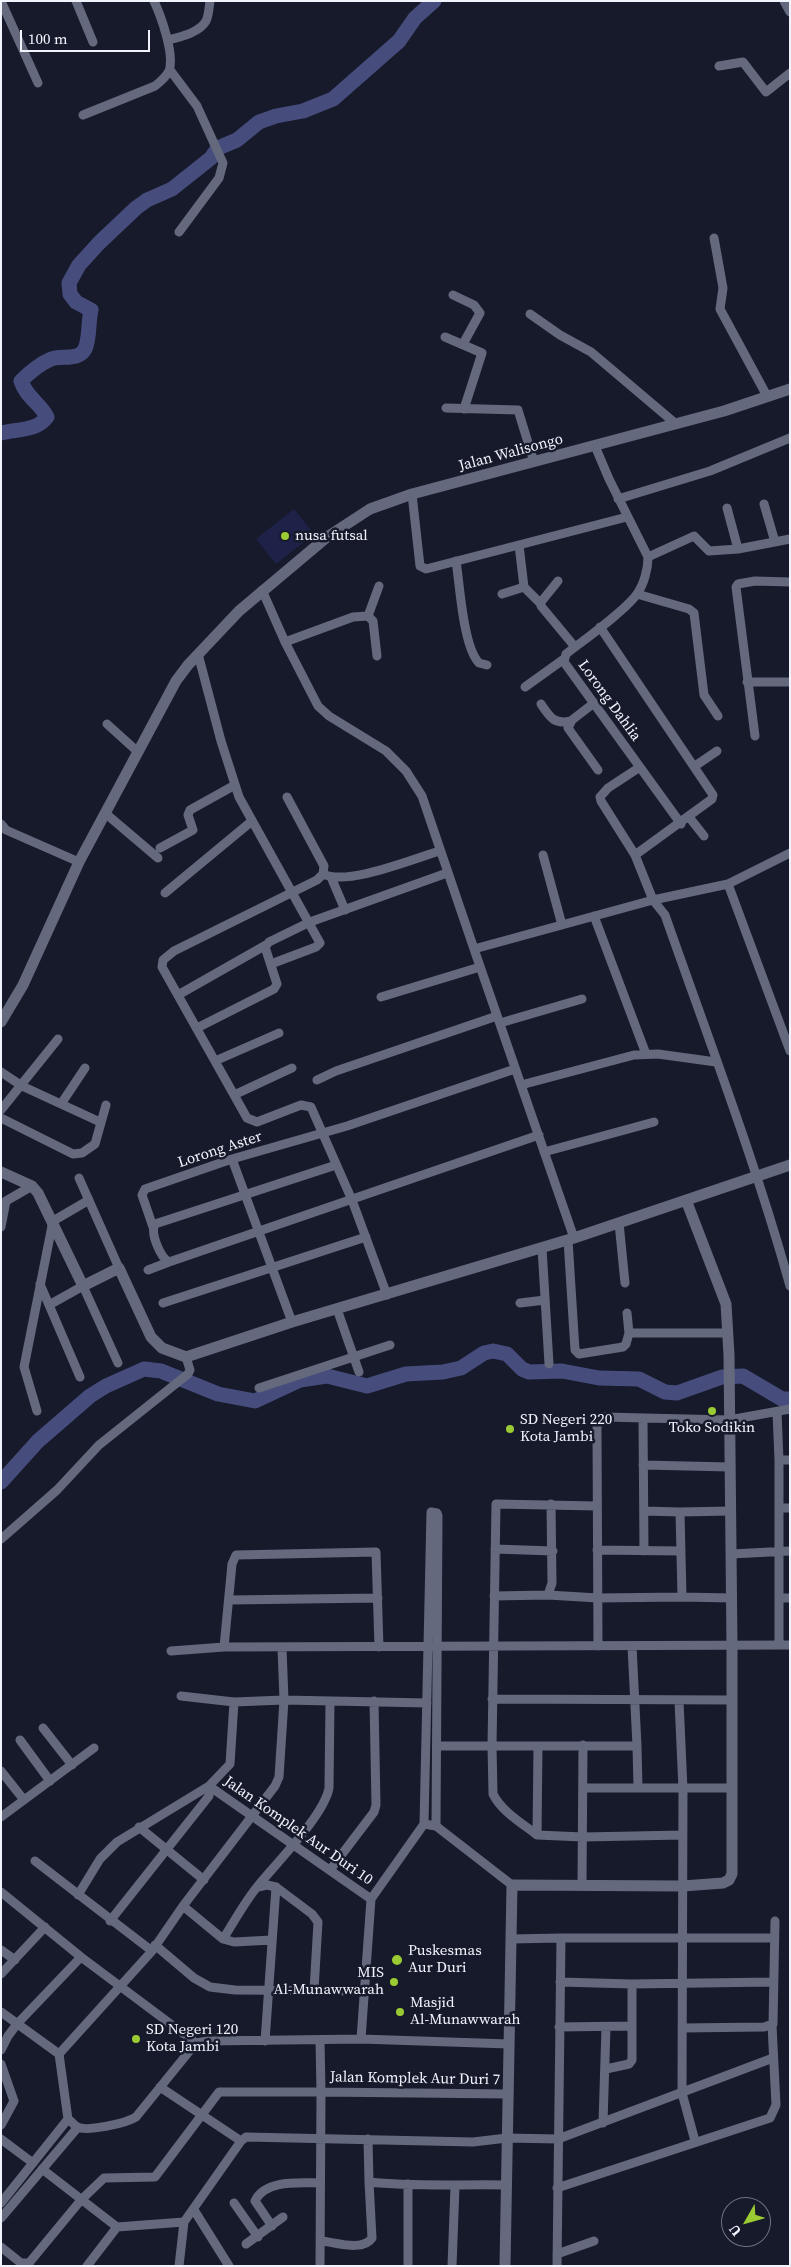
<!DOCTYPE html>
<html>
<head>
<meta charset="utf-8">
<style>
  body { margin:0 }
  #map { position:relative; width:791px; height:2267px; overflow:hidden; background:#171a2b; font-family:"Source Serif 4",serif }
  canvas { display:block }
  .frame { position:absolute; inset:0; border:2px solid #f1f3fd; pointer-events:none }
  .north { position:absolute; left:721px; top:2197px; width:50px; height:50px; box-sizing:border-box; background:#171a2b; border:1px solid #6e717f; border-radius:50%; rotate:232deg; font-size:14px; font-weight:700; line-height:20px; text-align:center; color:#f1f3fd }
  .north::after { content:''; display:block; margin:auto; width:18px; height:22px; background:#9bcb32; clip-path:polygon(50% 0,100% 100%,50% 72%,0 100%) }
  .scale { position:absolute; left:20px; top:30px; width:130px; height:22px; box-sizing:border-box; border:2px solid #f1f3fd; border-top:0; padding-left:6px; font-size:15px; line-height:18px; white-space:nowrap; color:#f1f3fd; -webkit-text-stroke:4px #171a2b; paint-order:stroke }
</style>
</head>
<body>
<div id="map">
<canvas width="791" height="2267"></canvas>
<div class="frame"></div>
<div class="north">U</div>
<div class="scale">100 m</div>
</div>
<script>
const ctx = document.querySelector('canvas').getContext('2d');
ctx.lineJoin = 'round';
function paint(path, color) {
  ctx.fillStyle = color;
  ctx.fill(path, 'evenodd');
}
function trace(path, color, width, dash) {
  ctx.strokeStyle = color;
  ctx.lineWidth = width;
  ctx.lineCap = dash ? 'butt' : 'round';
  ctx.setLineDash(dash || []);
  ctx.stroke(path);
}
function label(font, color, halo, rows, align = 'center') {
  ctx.font = font + ' "Source Serif 4",serif';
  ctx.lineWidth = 5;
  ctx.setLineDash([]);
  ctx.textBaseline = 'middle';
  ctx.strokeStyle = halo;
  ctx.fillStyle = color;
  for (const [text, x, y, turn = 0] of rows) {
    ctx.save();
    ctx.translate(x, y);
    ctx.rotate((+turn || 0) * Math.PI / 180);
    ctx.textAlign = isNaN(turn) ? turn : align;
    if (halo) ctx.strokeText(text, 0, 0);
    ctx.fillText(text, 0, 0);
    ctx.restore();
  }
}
const green = new Path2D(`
  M294 509 314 534 276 564 256 539Z`);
const river = new Path2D(`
  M1 433C17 429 37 431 47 417 40 403 26 397 21 381 30 372 38 365 49 360 60 354 78 362 85 349 90 338 88 322 91 310L76 302 70 294 69 283 79 265 99 243 136 208 147 200 172 189 211 158 218 148 237 140 259 122 276 116 303 111 333 99 399 41 415 18 434 1
  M1 1482 38 1441 90 1396 106 1386 144 1369 161 1371 218 1394 255 1401 300 1380 327 1376 367 1386 406 1374 443 1372 461 1368 484 1353 493 1351 507 1354 522 1369 529 1372 562 1371 599 1378 639 1379 665 1392 677 1393 722 1377 743 1376 782 1399H790`);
const minor = new Path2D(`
  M1 1 38 83
  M76 1 93 42
  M784 1 790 12
  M168 40C180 37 199 33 206 21 209 15 209 7 210 1
  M719 66 743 62 766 92 790 73
  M170 70 197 106 223 163 219 178 179 232
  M83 115 155 86C160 82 166 77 169 71 175 55 161 16 154 1
  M714 238 723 288 720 309 767 396
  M453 295 474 305 480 313 463 344
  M530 314 560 335 591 352 676 424
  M445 337 482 353 464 409
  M446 408 518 410 534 462
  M595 446 609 479 648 557C648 569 644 584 637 594 625 611 584 640 566 654L564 662 681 824
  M412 494 420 566 426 569 627 517
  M618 499 710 471 790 438
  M764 504 775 542
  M727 508 738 549
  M648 557 694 536 709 551 738 549 790 539
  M456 561C460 586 463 646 479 663L487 665
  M558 581 541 602V606L575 647
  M524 587 541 604
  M262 590 285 642 318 706 329 716 386 751 406 771 422 796 474 949 653 900 665 915C708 1038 755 1160 790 1286
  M502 594 524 587 519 545
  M637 594 689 609 694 613 704 695 718 716
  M368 616 379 586
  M600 627 713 795 712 799 635 855
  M285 642 353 617 368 616 373 621 377 656
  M198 654 221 741 239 797 320 943 316 947 271 964
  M747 682H790
  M525 687 564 659
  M594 703 572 720 568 728 598 770
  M541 704C549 716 554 725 570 721
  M107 724 138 752
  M755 736 736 587 738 584 755 581 790 582
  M695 766 717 751
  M640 767 608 788 600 797 601 801 635 855 653 900 728 884 790 853
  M287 797 324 866 323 874 317 880 174 951 163 960 162 967 247 1118 257 1122 301 1105 311 1107 352 1200 387 1295
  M105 813 158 858
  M689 817 704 836
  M1 824 6 830 79 862
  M160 848 193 830 188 815 190 810 235 785
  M543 855 562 925
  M323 874C348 886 412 859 440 851
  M331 877 345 910
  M728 884 790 1051
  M165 893 252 821
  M594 916 646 1054
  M474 949 574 1238
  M178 995 266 945
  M381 997 480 967
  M500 1023 582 999
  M197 1028 274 989 277 984 265 947 269 942 310 922 447 873
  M215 1061 279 1033
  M1 1072 22 1086 100 1122
  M317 1080 336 1071 497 1016
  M521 1085 634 1055 658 1054 716 1062
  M234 1095 292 1068
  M61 1104 85 1068
  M1 1110 58 1039
  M1 1118 73 1154 82 1153 95 1144 106 1105
  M544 1152 654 1122
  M232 1159 292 1322
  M336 1165 155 1224C150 1233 160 1257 169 1262L539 1135
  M79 1178 119 1268
  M619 1223 625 1283
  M1 1227 6 1201 32 1186
  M153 1227 142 1195 145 1189 232 1159 347 1126 515 1069
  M568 1240 575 1350 579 1354 623 1347 626 1344 629 1333H727
  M542 1248 549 1364
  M148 1270 169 1262
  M40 1284 80 1377
  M163 1303 366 1237
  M520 1303 545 1300
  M49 1305 83 1286 118 1363
  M337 1309 359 1372
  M627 1313 629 1333
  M259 1388 390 1345
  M37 1411 24 1367 53 1221 89 1200
  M777 1412 779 1460V1645
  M643 1418 644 1551
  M779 1460H790
  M643 1465 730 1467
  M597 1506 496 1504 492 1746H637L632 1646
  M779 1508H790
  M644 1511 680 1512
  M730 1511 680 1512 682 1597 732 1598
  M1 1539 57 1490 99 1445 188 1374 190 1370 186 1357
  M495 1549 553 1551
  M597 1550 680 1551
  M731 1554 790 1551
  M548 1595 598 1598 682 1597
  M494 1596 548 1595 552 1583 551 1504
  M779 1598H790
  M229 1600 378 1598
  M598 1646 597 1430C597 1424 597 1420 604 1417L729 1420 790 1409
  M224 1647 232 1564 236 1555 376 1552 379 1647
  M171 1651 224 1647 790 1645
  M181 1696 234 1702 284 1700 427 1703
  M492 1699 732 1700
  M679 1701 683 1789 682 2093 695 2141
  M43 1728 72 1765
  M20 1740 50 1781
  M438 1746H492L493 1794C501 1811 523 1824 537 1835
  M538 1746 537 1835 583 1837 683 1835
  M637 1746 638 1788
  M1 1771 24 1800
  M583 1788H731
  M1 1817 94 1748
  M424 1824 431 1512 437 1513 438 1516 436 1826
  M139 1827 204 1880
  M35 1861 152 1951
  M330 1870 374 1812 376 1805 374 1701
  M582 1885 583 1745
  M258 1887 267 1885 276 1887 265 2041
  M276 1887 312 1914 318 1922 314 1990
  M1 1892 81 1957 196 2043
  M78 1895 100 1859 117 1842 209 1786 371 1899
  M183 1906 223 1939
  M110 1921 209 1796V1786L230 1764 234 1702
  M561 1938H773
  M511 1939 561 1938 557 2266
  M272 1940 234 1942 223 1939C234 1922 244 1903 257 1887 275 1864 324 1816 329 1788L330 1701
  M155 1945 194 1978 210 1987 235 1990 364 1991
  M1 1950 15 1960
  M1 1974 45 1927
  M560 1982 632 1984 772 1982
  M1 2012 59 2054 68 2119C71 2121 74 2125 77 2127 87 2132 127 2123 136 2117L196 2043 208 2041 361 2039 509 2044
  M559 2027 632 2026
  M682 2028 764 2027 773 2024 775 1921
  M361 2039 371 1899 424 1824 436 1826 512 1885
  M1 2050 8 2036 17 2024 81 1957
  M59 2054 152 1951 183 1906 275 1786 279 1777 284 1700 282 1648
  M1 2064 14 2101 1 2125
  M606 2069 629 2064 632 2060V1984
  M160 2087 241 2141
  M603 2123 606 2027
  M1 2139 33 2163
  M368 2139 369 2182C415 2187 461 2184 506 2185
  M42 2169 117 2227 184 2222 241 2141 246 2137 473 2142 507 2138 558 2139 773 2058
  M408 2184V2266
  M557 2188 770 2118 776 2105 772 2025
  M1 2203 68 2119
  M234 2203 258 2237
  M194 2210 229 2266
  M1 2218 78 2127
  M272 2226 255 2201C265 2179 300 2183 320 2183
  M321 2241C335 2242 363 2252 372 2238L369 2182
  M246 2244 283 2217
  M1 2247 21 2263H29L81 2200 104 2178 155 2177 219 2092H321L320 2040
  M557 2254 594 2241
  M87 2266 117 2227
  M179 2266 184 2222
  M320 2266 321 2092 508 2094
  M452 2266 455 2187`);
const tertiary = new Path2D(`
  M1 1022 23 985 79 862 176 681 188 665 239 611 327 537 370 509 412 494 724 411 790 389
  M1 1172 32 1186 38 1193 83 1286 119 1268 151 1337 162 1348 186 1357 292 1322 574 1238 790 1165
  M505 2266 512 1885 683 1886 723 1883 729 1880 732 1874V1646L729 1355 726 1304 686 1200`);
const markers = [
  [285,536,5,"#9bcb32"],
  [712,1411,5,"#9bcb32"],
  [510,1429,5,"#9bcb32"],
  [397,1960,6,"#9bcb32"],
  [394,1982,5,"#9bcb32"],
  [400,2012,5,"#9bcb32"],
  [136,2039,5,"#9bcb32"]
];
const streetNames = [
  ["Jalan Walisongo",511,453,-15],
  ["Lorong Dahlia",609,701,54],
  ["Lorong Aster",220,1150,-18],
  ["Jalan Komplek Aur Duri 10",298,1831,35],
  ["Jalan Komplek Aur Duri 7",415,2079,1]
];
const poiNames = [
  ["nusa futsal",295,536],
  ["SD Negeri 220",520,1420],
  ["Kota Jambi",520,1437],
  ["Toko Sodikin",712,1428,"center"],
  ["Puskesmas",408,1951],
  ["Aur Duri",408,1968],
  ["MIS",384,1973,"right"],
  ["Al-Munawwarah",384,1990,"right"],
  ["Masjid",410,2003],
  ["Al-Munawwarah",410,2020],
  ["SD Negeri 120",146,2030],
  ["Kota Jambi",146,2047]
];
paint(green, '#1e2248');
trace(river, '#464d7d', 15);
trace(minor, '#64697e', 9);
trace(tertiary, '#64697e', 11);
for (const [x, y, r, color] of markers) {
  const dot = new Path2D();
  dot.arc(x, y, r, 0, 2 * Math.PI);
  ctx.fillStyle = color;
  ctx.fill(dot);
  trace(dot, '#171a2b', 2);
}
label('15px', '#f1f3fd', '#171a2b', streetNames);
label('15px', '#f1f3fd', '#171a2b', poiNames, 'left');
</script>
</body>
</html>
